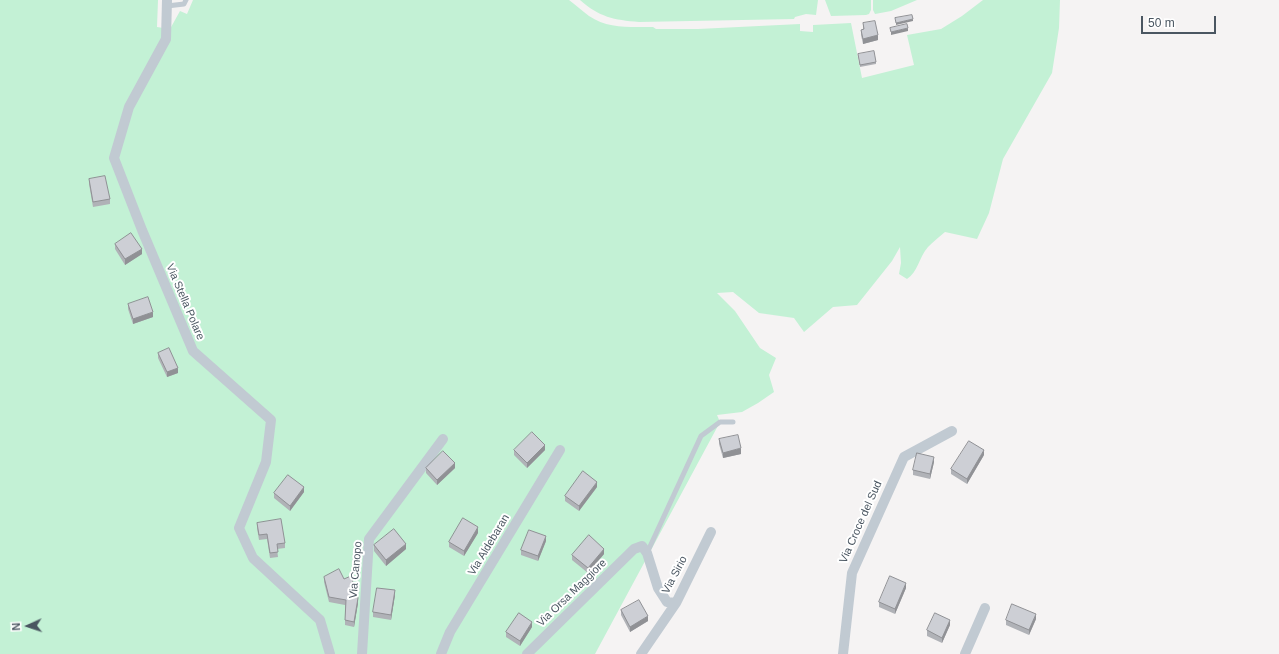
<!DOCTYPE html>
<html>
<head>
<meta charset="utf-8">
<style>
  body { margin:0 }
  #map { position:relative; width:1279px; height:654px; overflow:hidden; background:#f5f3f3; font-family:Arial,sans-serif }
  canvas { display:block }
  .north { position:absolute; left:8px; top:606px; width:40px; height:40px; -webkit-text-stroke:3px #fff; paint-order:stroke; rotate:267deg; font-size:11px; font-weight:700; line-height:16px; text-align:center; color:#4a5661 }
  .north::after { content:''; display:block; margin:auto; width:14px; height:18px; background:#4a5661; clip-path:polygon(50% 0,100% 100%,50% 72%,0 100%) }
  .scale { position:absolute; left:1141px; top:16px; width:75px; height:18px; box-sizing:border-box; border:2px solid #4a5661; border-top:0; padding-left:5px; font-size:12px; line-height:14px; white-space:nowrap; color:#4a5661; -webkit-text-stroke:3px #fff; paint-order:stroke }
</style>
</head>
<body>
<div id="map">
<canvas width="1279" height="654"></canvas>
<div class="north">N</div>
<div class="scale">50 m</div>
</div>
<script>
const ctx = document.querySelector('canvas').getContext('2d');
ctx.lineJoin = 'round';
function paint(path, color) {
  ctx.fillStyle = color;
  ctx.fill(path, 'evenodd');
}
function trace(path, color, width, dash) {
  ctx.strokeStyle = color;
  ctx.lineWidth = width;
  ctx.lineCap = dash ? 'butt' : 'round';
  ctx.setLineDash(dash || []);
  ctx.stroke(path);
}
function label(font, color, halo, rows, align = 'center') {
  ctx.font = font + ' Arial,sans-serif';
  ctx.lineWidth = 4;
  ctx.setLineDash([]);
  ctx.textBaseline = 'middle';
  ctx.strokeStyle = halo;
  ctx.fillStyle = color;
  for (const [text, x, y, turn = 0] of rows) {
    ctx.save();
    ctx.translate(x, y);
    ctx.rotate((+turn || 0) * Math.PI / 180);
    ctx.textAlign = isNaN(turn) ? turn : align;
    if (halo) ctx.strokeText(text, 0, 0);
    ctx.fillText(text, 0, 0);
    ctx.restore();
  }
}
const green = new Path2D(`
  M0 0H158L157 27 170 29 180 11 187 14 193 0H569C576 5 582 11 589 16 608 29 631 27 653 27L656 29H698L800 24V31L813 32V25L851 23 862 78 914 65 907 35 941 29 962 16 983 0H1060L1059 28 1052 73 1003 159 989 213 977 239 945 232C939 237 933 242 928 247 919 257 918 272 907 279L899 274 901 263 900 247 892 261 857 305 833 307 804 332 794 318 759 313 733 292 717 293 735 311 760 348 776 358 769 375 774 392 758 403 742 412 717 415 720 422 595 654H0Z
  M580 0H818L816 15 806 14 795 17 794 19 639 22C614 20 599 17 580 0Z
  M825 0H871V10L869 14 866 15 831 16Z
  M873 0H917L891 11 875 14 873 10Z`);
const lane = new Path2D(`
  M167 6 184 4 186 0
  M647 553 701 436 720 422H733`);
const street = new Path2D(`
  M167 0 166 39 129 107 114 158 142 230 193 351 271 420 266 462 239 528 253 558 320 620 330 654
  M362 654 369 539 443 439
  M441 654 450 632 560 450
  M527 654 634 549 642 546 647 553 658 588 667 602 676 603 711 532
  M641 654 676 603
  M843 654 852 573 904 457 952 431
  M965 654 985 608`);
const wall = new Path2D(`
  M863 23 878 40 863 44 861 35V30L863 29Z
  M858 54 876 62V64L860 67Z
  M89 179 110 199V204L93 207 89 184Z
  M115 244 142 254 125 265 115 249Z
  M128 304 153 317 133 324 128 309Z
  M158 353 178 373 167 377 158 358Z
  M719 439 741 454 723 458 719 444Z
  M514 450H545L527 468 514 455Z
  M984 455 967 484 951 474V469Z
  M934 462 930 479 913 475V470Z
  M426 468H455L437 485 426 473Z
  M597 487 579 511 565 501V496Z
  M304 492 290 511 274 498V493Z
  M257 523 285 543V548L277 549 278 557 270 558 267 539 259 540 257 528Z
  M478 533 464 556 449 547V542Z
  M546 541 538 561 521 555V550Z
  M374 545 406 549 386 566 374 551Z
  M604 554 588 573 572 560V555Z
  M324 577 344 579 358 603 354 627 345 625V605L329 602 324 582Z
  M906 588 895 614 879 607V602Z
  M395 595 391 620 373 617V612Z
  M621 610 648 621 630 632 621 615Z
  M1036 619 1029 635 1006 625V620Z
  M950 625 942 643 927 636V630Z
  M532 627 520 646 506 637V632Z`);
const shadedWall = new Path2D(`
  M913 19V21L896 25V23Z
  M908 28V31L891 35V32Z
  M878 35V40L863 44V39Z
  M142 249V254L125 265V259Z
  M153 312V317L133 324V319Z
  M178 368V373L167 377V372Z
  M545 445V450L527 468V463Z
  M741 448V454L723 458V453Z
  M984 450V455L967 484V479Z
  M934 457V462L930 479V474Z
  M455 463V468L437 485V480Z
  M597 482V487L579 511V506Z
  M304 487V492L290 511V506Z
  M478 527V533L464 556V551Z
  M546 536V541L538 561V556Z
  M406 544V549L386 566V560Z
  M604 549V554L588 573V568Z
  M906 583V588L895 614V609Z
  M395 590V595L391 620V615Z
  M358 598V603L354 627V622Z
  M1036 614V619L1029 635V630Z
  M648 616V621L630 632V627Z
  M950 620V625L942 643V638Z
  M532 622V627L520 646V641Z`);
const building = new Path2D(`
  M912 15 913 19 896 23 895 18Z
  M875 21 878 35 863 39 861 30 864 29 863 23Z
  M907 24 908 28 891 32 890 28Z
  M874 51 876 62 860 65 858 54Z
  M105 176 110 199 93 202 89 179Z
  M131 233 142 249 125 259 115 244Z
  M148 297 153 312 133 319 128 304Z
  M169 348 178 368 167 372 158 353Z
  M532 432 545 445 527 463 514 450Z
  M738 435 741 448 723 453 719 439Z
  M969 441 984 450 967 479 951 469Z
  M443 451 455 463 437 480 426 468Z
  M917 453 934 457 930 474 913 470Z
  M583 471 597 482 579 506 565 496Z
  M288 475 304 487 290 506 274 493Z
  M463 518 478 527 464 551 449 542Z
  M281 519 285 543 277 544 278 552 270 553 267 534 259 535 257 523Z
  M394 529 406 544 386 560 374 545Z
  M529 530 546 536 538 556 521 550Z
  M589 535 604 549 588 568 572 555Z
  M339 569 344 579 351 576 358 598 354 622 345 620 346 600 329 597 324 577Z
  M890 576 906 583 895 609 879 602Z
  M377 588 395 590 391 615 373 612Z
  M639 600 648 616 630 627 621 610Z
  M1012 604 1036 614 1029 630 1006 620Z
  M519 613 532 622 520 641 506 632Z
  M935 613 950 620 942 638 927 630Z`);
const streetNames = [
  ["Via Stella Polare",185,302,67],
  ["Via Croce del Sud",861,522,-66],
  ["Via Aldebaran",489,545,-59],
  ["Via Canopo",356,570,-85],
  ["Via Sirio",675,575,-62],
  ["Via Orsa Maggiore",572,593,-44]
];
paint(green, '#c3f1d5');
trace(lane, '#c1cad2', 5);
trace(street, '#c1cad2', 10);
paint(wall, '#b0b2b7');
paint(shadedWall, '#909195');
paint(building, '#cdcfd5');
trace(building, '#909195', 1);
label('11px', '#4a5661', '#fff', streetNames);
</script>
</body>
</html>
